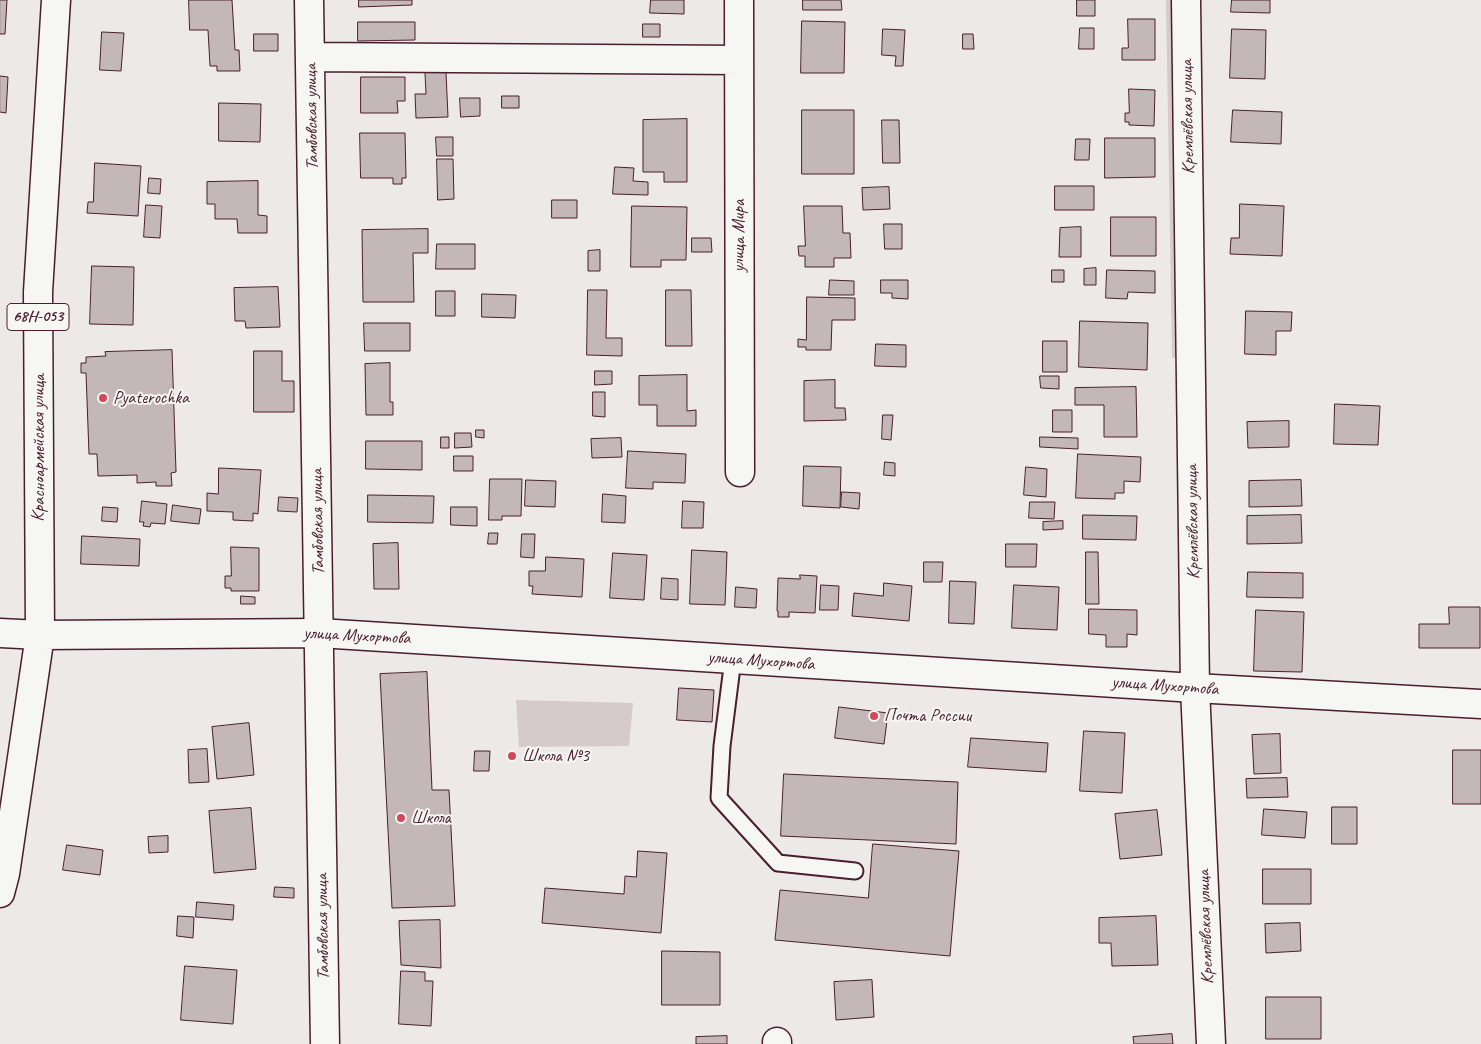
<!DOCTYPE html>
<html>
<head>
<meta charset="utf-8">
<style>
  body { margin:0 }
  canvas { display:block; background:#ece9e6 }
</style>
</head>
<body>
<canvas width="1481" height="1044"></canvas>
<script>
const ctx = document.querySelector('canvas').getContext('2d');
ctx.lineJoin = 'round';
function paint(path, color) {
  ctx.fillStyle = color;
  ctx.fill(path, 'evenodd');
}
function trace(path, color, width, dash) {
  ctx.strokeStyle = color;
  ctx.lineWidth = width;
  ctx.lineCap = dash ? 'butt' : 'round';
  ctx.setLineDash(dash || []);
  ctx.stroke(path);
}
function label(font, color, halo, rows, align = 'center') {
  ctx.font = font + ' Caveat,sans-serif';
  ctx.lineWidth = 4;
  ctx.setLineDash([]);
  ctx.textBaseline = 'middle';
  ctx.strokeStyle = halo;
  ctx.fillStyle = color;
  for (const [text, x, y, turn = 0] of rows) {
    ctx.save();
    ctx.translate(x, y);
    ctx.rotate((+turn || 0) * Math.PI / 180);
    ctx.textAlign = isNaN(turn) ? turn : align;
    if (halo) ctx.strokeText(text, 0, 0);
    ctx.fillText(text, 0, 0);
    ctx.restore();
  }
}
const green = new Path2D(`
  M1166 0H1179L1178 358H1172Z
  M516 700 633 703 629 746 519 747Z`);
const building = new Path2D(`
  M0 0H7L5 34H0Z
  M189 0H232L235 50H239L240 71H217V66H210L208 30H190Z
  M359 0H412V5L359 7Z
  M651 0H684V14L650 13Z
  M803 0H841L842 10H803Z
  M1077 0H1095V16H1077Z
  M1232 0H1270V13L1231 12Z
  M1128 19H1155V60H1122V48H1128Z
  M802 21 845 22 844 73H801Z
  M358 22H415V40L358 41Z
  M643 24H660V37H643Z
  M1080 28H1094V49H1079Z
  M883 29 905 30 903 66H895L896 56 882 55Z
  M1232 29 1266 30 1265 79 1230 78Z
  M102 32 124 33 121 71 100 70Z
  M254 34H278V51H254Z
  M963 34H973L974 49H963Z
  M446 72 448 117 416 118 415 94H426L425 73Z
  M0 76 8 77 6 113 0 112Z
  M361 77H405V101H397L398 113H361Z
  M1129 89 1155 90 1154 126 1129 125V122H1125V113H1129Z
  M502 96H519V108H502Z
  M460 98H480V116L461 117Z
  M219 103 261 104 260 142 219 141Z
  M802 110H854V174H802Z
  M1233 110 1282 112 1281 144 1231 142Z
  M687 119V182H664V172H643V120Z
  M882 120H899L900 163H883Z
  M360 133H405L406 178H402V184H393V178H361Z
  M436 137H453V156H437Z
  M1105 138H1155V177L1105 178Z
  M1076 139H1090L1089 160H1075Z
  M437 159H453L454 199 438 200Z
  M95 163 141 166 138 216 87 213 88 202H93Z
  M615 167 634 168 633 181 648 182V195L613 194Z
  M149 178 161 179 160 194 148 193Z
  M258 181V215L267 216V233H238L237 219H215V204H207V182Z
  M1055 186H1094V210H1055Z
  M889 187 890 209 863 210 862 188Z
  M552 200H577V218H552Z
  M1240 204 1284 206 1282 256 1230 254 1231 238H1239Z
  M146 205 162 206 160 238 144 237Z
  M632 206 687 207 686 260H661V267H631Z
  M804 206H842L843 233H850L851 258H834V267H805V256H799L798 246H805Z
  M1111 217H1156V256H1111Z
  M884 224H902V249H885Z
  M1081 227V257H1059L1060 228Z
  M428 229V253H413L414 302H363L362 230Z
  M692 238H711L712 252H692Z
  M437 244H475V269H436Z
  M600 250V271H588V251Z
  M92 266 134 267 133 325 90 324Z
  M1096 268V285H1084V269Z
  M1052 270H1064V282H1052Z
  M1107 270 1155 271V293L1128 292 1127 299 1106 298Z
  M830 280 854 281V295H829Z
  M881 280H908V299L892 298V293H881Z
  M278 287 280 327 246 328 245 321H235L234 288Z
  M588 290H607L606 338H622V356L587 355Z
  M666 290H691L692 346H666Z
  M436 291H455V316H436Z
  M482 294 516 295 515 318 482 317Z
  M807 297 855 298V320H832L831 350H806V347H798V339L806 340Z
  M1246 311 1292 312 1291 331H1276V355L1245 354Z
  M1080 321 1148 323 1147 370 1079 367Z
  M364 323H410V351H365Z
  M1043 341H1067V372H1043Z
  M876 344 906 345V367L875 366Z
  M172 350 176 472 171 473 172 486H156V482L137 483V475L98 476 97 454H89L86 373H81V363H86V357L106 356 105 352Z
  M254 351H282V381H294V412H254Z
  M390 363V402H393V415H366L365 364Z
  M595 371H612V384L595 385Z
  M687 375V411L696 410V426H657V405H639V376Z
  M1040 376H1059V389L1041 388Z
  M835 380V408H845L846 420 804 421V381Z
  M1136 387 1137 437H1104V405H1075V388Z
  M593 392H605V417L593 416Z
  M1335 404 1380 406 1378 445 1334 444Z
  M1053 410H1072V432H1053Z
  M883 415H893L891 440 882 439Z
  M1289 421V447L1248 448 1247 422Z
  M476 430H484V438L476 437Z
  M455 433H471L472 447 455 448Z
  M441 437H449V448H441Z
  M1040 437 1078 438V449L1040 447Z
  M621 438 622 457 592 458 591 439Z
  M366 441H422V470L366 469Z
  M628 451 686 454 685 483 653 482V489L626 488Z
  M1078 454 1141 457 1140 482 1124 481V493H1115V499L1076 498Z
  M454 456H473V471H454Z
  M885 462 895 463V476L884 475Z
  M804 466 841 467 840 508 803 506Z
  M1026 467 1047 469 1046 497 1024 495Z
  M219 468 261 470 258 514 253 513V521L233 520V512L207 511V493L218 494Z
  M490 479H522L521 516H502V520H489Z
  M526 480 556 481 555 507 525 506Z
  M1301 480 1302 506 1249 507V481Z
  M842 492 860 493 859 509 841 507Z
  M603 494 626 496 625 523 602 522Z
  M368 495 434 496 433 523 368 522Z
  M279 497 298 498 297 512 278 511Z
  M142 501 167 504 165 524 151 523 150 527 143 526 144 522H140Z
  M683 501 704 502 703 528H682Z
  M1030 502H1055L1054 519 1029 518Z
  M173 505 201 509 199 524 171 521Z
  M103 507 118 508 117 522 102 521Z
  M451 507H477V526L451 525Z
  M1083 515 1137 516 1136 540 1083 539Z
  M1301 515 1302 543 1247 544V516Z
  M1063 521V529L1043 530V522Z
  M489 533H498L497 544H488Z
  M522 534H535L534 558 521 557Z
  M82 536 140 539 139 566 81 564Z
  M398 543 399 589H374L373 544Z
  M1006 544H1037L1036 567H1006Z
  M231 547 259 548V591H231V588H225V576H231Z
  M692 550 727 552 725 605 690 604Z
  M1086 552H1098L1099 604H1086Z
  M613 553 647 555 644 600 610 598Z
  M546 557 584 559 582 597 532 594 533 586H529V571H545Z
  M924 562H943L942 582H924Z
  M1248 572 1303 573V598L1247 597Z
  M800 575 817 576 815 613 789 612V617H778V611H777L778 578 800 579Z
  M662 578 678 579V600L661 599Z
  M950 581 976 582 974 624 949 623Z
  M884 583 912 586 909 621 852 616 854 593 883 596Z
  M821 585 839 586 838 610H820Z
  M1014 585 1059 587 1057 630 1012 628Z
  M736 587 757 589 756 608 735 607Z
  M241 596 255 597V604H241Z
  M1449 607H1480V648H1419V624H1449Z
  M1089 609 1137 610V635L1127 634V647H1106V635L1089 634Z
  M1256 610 1304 612 1302 672 1254 671Z
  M427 672 432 790H449L455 906 392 908 380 674Z
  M679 688 714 690 712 722 677 720Z
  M839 707 888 713 884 744 835 738Z
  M249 723 254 775 217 779 212 727Z
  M1084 731 1125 733 1122 793 1080 791Z
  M1280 734 1281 773 1254 774 1252 735Z
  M971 738 1048 743 1046 772 968 767Z
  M207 749 209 782 189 783 188 750Z
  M1453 750H1481V804H1453Z
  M475 751H490L489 771H474Z
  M784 774 958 782 956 844 781 836Z
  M1287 778 1288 797 1247 798 1246 779Z
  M1332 807H1357V844H1332Z
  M251 808 256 869 214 873 209 811Z
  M1264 809 1307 812 1305 838 1262 835Z
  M1157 810 1162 855 1120 859 1115 814Z
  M168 836V852L149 853 148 837Z
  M873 844 959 851 950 956 775 940 780 890 868 898Z
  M67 845 103 850 100 875 63 870Z
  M638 851 667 853 661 933 542 923 545 888 624 894 625 876 636 877Z
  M1263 869H1311V904H1263Z
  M275 887 294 888V898L274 897Z
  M197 902 234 905 233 920 196 917Z
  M178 916 194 917 193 938 177 936Z
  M1156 916 1158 965 1112 966 1111 943H1099V918Z
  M440 920 441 968 401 965 399 921Z
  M1300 923 1301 951 1266 953 1265 924Z
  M662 951 720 952V1005H662Z
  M185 966 237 970 233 1024 181 1020Z
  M401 971 425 972V981H433L431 1026 399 1024Z
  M872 980 874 1017 836 1020 834 982Z
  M1266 997H1321V1039H1266Z
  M1172 1034 1173 1044H1134L1133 1037Z
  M727 1036V1044H696V1037Z`);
const service = new Path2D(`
  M733 659 722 746 719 798 778 863 855 871`);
const minor = new Path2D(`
  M309 0 325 1044
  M739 0 740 472
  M1186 0 1195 688 1211 1044
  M311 57 739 60
  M777 1042V1044`);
const tertiary = new Path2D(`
  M0 893 5 874 40 635 319 633 1195 688 1481 704`);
const primary = new Path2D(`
  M0 633 40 635 38 292 56 0`);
const markers = [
  [103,398,5,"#d1495b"],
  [874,716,5,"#d1495b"],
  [512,756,5,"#d1495b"],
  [401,818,5,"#d1495b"]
];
const shields = [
  [38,317,62]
];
const shieldNames = [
  ["68Н-053",38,317]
];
const streetNames = [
  ["Тамбовская улица",312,117,-91],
  ["Кремлёвская улица",1188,117,-91],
  ["улица Мира",739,236,-90],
  ["Красноармейская улица",39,448,-90],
  ["Тамбовская улица",318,522,-91],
  ["Кремлёвская улица",1193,522,-91],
  ["улица Мухортова",357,636,3],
  ["улица Мухортова",761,661,4],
  ["улица Мухортова",1165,686,4],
  ["Тамбовская улица",323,927,-91],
  ["Кремлёвская улица",1206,927,-92]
];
const poiNames = [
  ["Pyaterochka",113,398],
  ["Почта России",884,716],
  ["Школа №3",522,756],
  ["Школа",411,818]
];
paint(green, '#d4cbca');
paint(building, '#c4b7b7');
trace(building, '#4a1f2b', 1);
trace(service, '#4a1f2b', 19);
trace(minor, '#4a1f2b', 31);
trace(tertiary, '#4a1f2b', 31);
trace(primary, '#4a1f2b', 31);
trace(service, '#f6f6f2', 15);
trace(minor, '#f6f6f2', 28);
trace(tertiary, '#f6f6f2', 28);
trace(primary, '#f6f6f2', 28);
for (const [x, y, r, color] of markers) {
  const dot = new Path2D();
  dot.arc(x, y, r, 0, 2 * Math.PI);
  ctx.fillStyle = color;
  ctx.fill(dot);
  trace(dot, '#f6f6f2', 2);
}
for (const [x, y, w] of shields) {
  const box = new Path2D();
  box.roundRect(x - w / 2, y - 13.5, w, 27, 4);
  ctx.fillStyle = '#f6f6f2';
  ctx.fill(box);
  trace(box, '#4a1f2b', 1);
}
label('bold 16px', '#4a1f2b', null, shieldNames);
label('18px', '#4a1f2b', '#f6f6f2', streetNames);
label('18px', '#4a1f2b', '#f6f6f2', poiNames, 'left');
</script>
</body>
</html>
